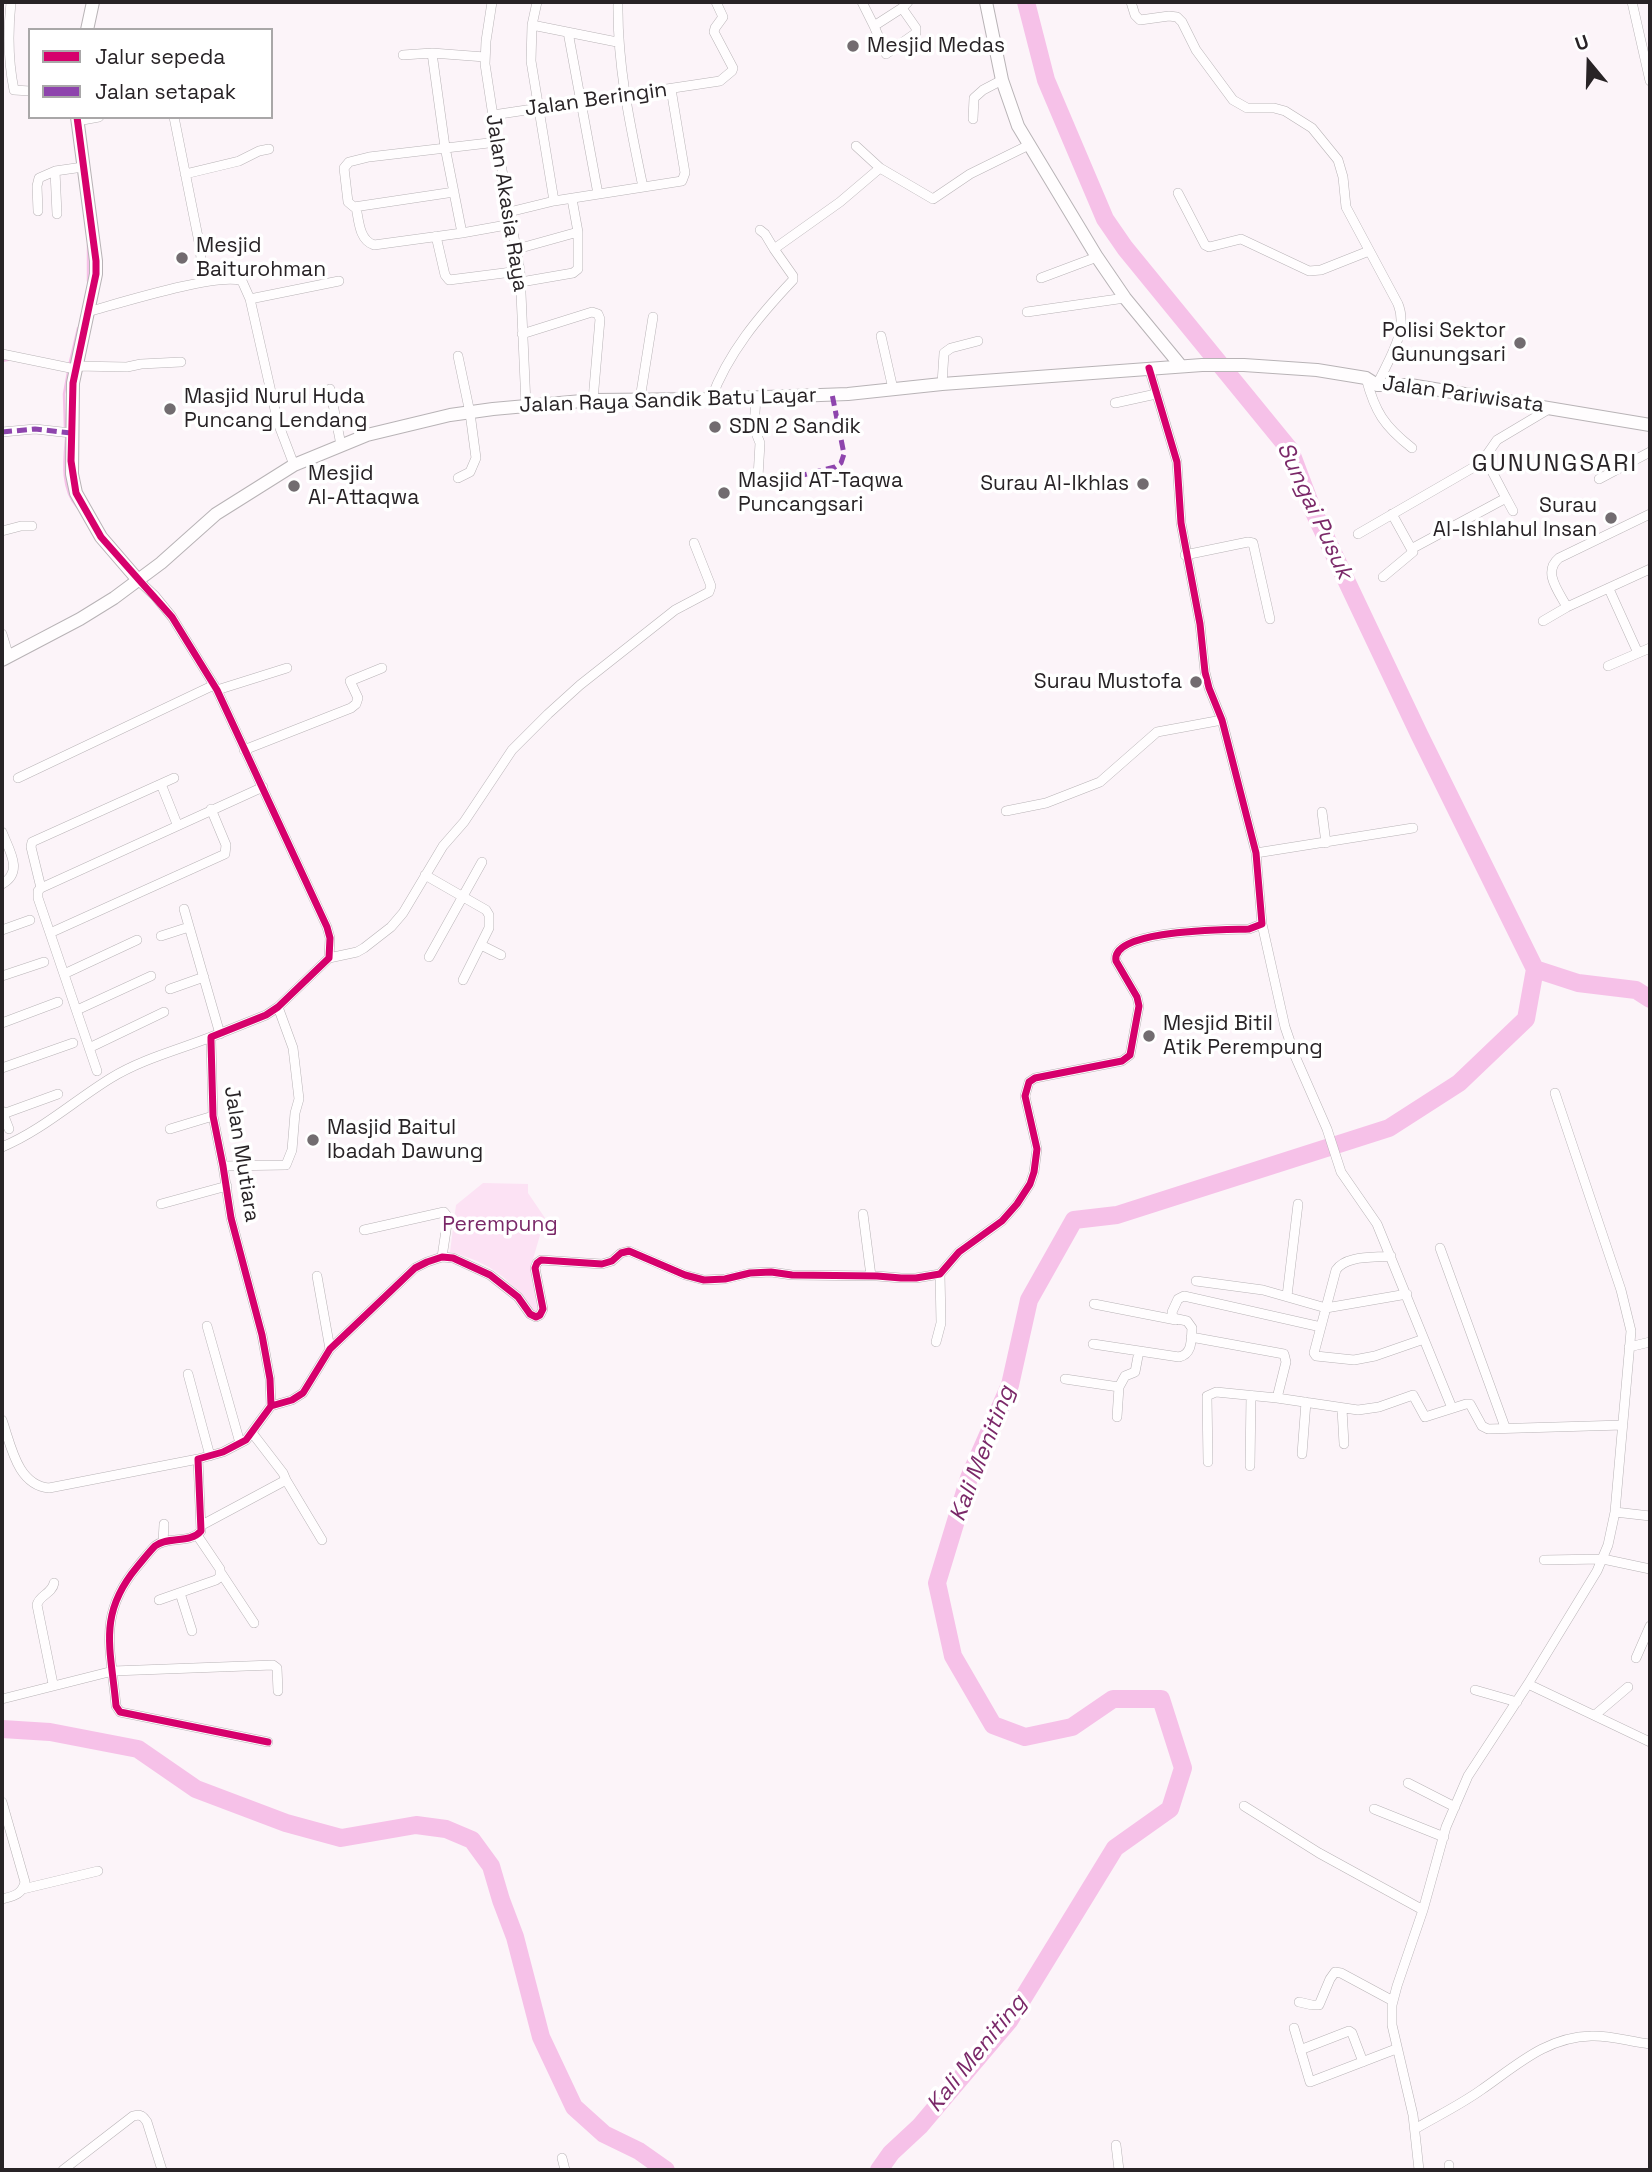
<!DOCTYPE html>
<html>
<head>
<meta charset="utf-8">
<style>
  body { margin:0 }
  #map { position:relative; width:1652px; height:2172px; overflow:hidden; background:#fcf4f9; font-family:"Space Grotesk",sans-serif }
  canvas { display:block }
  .frame { position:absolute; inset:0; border:4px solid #282326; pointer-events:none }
  .legend { position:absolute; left:28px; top:28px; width:245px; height:91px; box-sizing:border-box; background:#fff; border:2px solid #a9a7a8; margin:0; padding:9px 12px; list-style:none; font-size:21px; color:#282326 }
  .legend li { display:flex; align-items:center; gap:14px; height:35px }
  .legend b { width:35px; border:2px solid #a9a7a8 }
  .north { position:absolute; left:1554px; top:28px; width:70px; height:70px; -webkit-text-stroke:5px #fff; paint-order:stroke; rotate:341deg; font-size:19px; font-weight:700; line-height:28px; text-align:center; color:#282326 }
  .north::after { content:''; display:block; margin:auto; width:24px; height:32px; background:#282326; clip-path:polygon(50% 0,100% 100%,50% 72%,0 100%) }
</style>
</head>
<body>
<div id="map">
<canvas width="1652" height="2172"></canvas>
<div class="frame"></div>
<ul class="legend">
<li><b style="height:9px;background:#d6006c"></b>Jalur sepeda</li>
<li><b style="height:9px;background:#8e44ad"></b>Jalan setapak</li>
</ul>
<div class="north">U</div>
</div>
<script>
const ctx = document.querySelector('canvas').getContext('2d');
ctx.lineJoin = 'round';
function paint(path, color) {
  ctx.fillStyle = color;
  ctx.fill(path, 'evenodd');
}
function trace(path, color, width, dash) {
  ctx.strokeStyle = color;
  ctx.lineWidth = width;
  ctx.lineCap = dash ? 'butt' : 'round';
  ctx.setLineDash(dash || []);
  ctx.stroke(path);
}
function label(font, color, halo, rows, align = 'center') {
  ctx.font = font + ' "Space Grotesk",sans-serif';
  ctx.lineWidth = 7;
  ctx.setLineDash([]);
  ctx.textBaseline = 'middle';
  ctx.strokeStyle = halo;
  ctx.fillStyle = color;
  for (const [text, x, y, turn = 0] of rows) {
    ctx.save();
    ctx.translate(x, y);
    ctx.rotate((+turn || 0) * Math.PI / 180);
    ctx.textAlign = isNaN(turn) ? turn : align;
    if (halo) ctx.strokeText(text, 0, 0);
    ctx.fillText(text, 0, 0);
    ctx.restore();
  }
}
const green = new Path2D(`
  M483 1183 528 1184V1193L545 1218 531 1266 540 1306 538 1311 535 1312C508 1278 494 1264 450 1252L456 1205Z`);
const stream = new Path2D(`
  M88 245V281
  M2 361 12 359
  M69 366 78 328
  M65 428 64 394 68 372
  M66 439C64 462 61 488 77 507`);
const river = new Path2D(`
  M1026 2 1046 80 1105 219 1125 248 1290 450 1311 506 1419 734 1535 969
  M2 1729 50 1732 138 1749 196 1789 286 1823 341 1838 416 1825 446 1829 472 1840 491 1866 501 1900 515 1937 541 2037 574 2107 604 2134 639 2151 666 2170
  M879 2170 891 2153 920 2126 1009 2021 1115 1848 1170 1809 1183 1768 1161 1699H1113L1072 1727 1025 1737 993 1725 953 1656 937 1583 969 1478 1010 1385 1029 1300 1074 1220 1117 1215 1389 1128 1459 1083 1526 1019 1535 969 1578 983 1636 990 1650 999`);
const street = new Path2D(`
  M11 2C8 31 8 61 14 90L30 91
  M492 2 486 41 485 64 497 142 520 271 526 405
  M537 2 532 25 531 61 554 201
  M618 2C617 65 630 125 643 187
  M862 2 874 26 902 8 908 2
  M1131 2 1135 15 1140 20 1169 16 1177 17 1182 22 1196 50 1233 100 1247 108H1274L1285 111 1312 128 1338 160 1343 177 1346 207 1398 304C1409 331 1388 360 1377 385
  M1632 2 1650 81
  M532 25 617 42
  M874 26 886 54 916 33V28L902 8
  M568 32 598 194
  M432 53 445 147 462 233
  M403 55 432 53 485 57
  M493 115 720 81 732 71 733 68 714 32 715 28 723 17 716 2
  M174 117 200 247 203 282
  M973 119 974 98 983 90 1002 80
  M77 121 99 117
  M856 146 880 168
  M55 171 57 214
  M185 174 239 161 259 151 269 149
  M454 192 354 207 348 202 344 168 349 162 369 157 497 142
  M1178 193 1205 245 1209 247 1241 239 1309 271 1321 270 1369 251
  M356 207C359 221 359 240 374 245L462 233 512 224
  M38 211 37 186 39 178 55 171 83 167
  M509 212 554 201 682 181 685 173 671 89
  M760 230 765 234 774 249
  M436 236 445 275 449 280 520 271
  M517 249 578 232
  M1041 278 1097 257
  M521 282 573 273 578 269V232L572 199
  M250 299 339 281
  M87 312C117 304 218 272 242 281L250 299 278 423 294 465
  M1027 312 1125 298
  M522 334 592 312 598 314 600 319 593 400
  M881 336 893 389
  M2 354 75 369
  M76 366 127 367 141 364 181 362
  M1366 378C1375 412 1384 426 1412 448
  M942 384 944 353 951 348 978 341
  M330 389 341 445
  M756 397 754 428 760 443 758 477 762 484H768
  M640 399 653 317
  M711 399C728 353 759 316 793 280V276L774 249 840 202 880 168 933 199 970 174 1029 145
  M1115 403 1156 394
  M2 432 35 429 71 433
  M458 478 470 472 476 458 470 413 458 356
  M1599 479 1650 452
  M1506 498 1513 511
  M2 531 21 526H32
  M1358 534 1481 463 1497 440 1549 409
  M1413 548 1506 498 1485 458
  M1185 555 1248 542 1253 543 1270 619
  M1383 577 1413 552 1392 514
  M138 580 155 596 172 617 217 690 327 927 330 938 329 958 278 1007 266 1015 211 1037V1041L213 1116 223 1166 231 1218 262 1335 270 1379 271 1406 246 1440 223 1452 198 1459 201 1531C190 1544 168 1536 155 1546 149 1552 143 1560 137 1567 97 1615 111 1649 116 1706L120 1712 268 1742
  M1609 589 1638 653
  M1567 607C1559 592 1542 572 1559 558L1650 514
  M1543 621 1567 607 1650 569
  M2 634 9 657
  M1608 666 1650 648
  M217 690 287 668
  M244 750 351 708 356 704 358 698 350 681 382 668
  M18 778 214 685
  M161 784 177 824
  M1006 811 1046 803 1100 782 1157 732 1222 720
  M1322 812 1326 843
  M2 832C9 850 24 872 2 884
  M1256 853 1413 828
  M425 875 486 910 489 915V928L463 980
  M41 888 31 847 32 842 174 778
  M184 909 220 1034
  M1262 924 1285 1027 1295 1056 1327 1129 1341 1172 1377 1224 1452 1408
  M2 930 30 920
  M50 933 225 854 226 845 211 809
  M161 936 189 927
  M481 945 501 955
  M429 957 482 862
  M329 958 357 952 364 948 391 927 403 913 443 846 464 822 512 750 548 714 580 685 675 610 709 592 711 586 694 543
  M64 974 137 940
  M2 976 44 962
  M170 989 204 977
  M77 1010 151 976
  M2 1023 58 1002
  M89 1048 164 1012
  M2 1068 73 1043
  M97 1071 38 898V891L41 888 263 787
  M2 1111 9 1129
  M3 1114 58 1094
  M170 1129 213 1116
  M2 1147C41 1131 75 1100 111 1078 142 1059 178 1050 211 1037
  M223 1166 286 1165 292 1150 295 1113 299 1099 293 1048 278 1007
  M161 1204 227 1186
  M863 1214 871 1276
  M364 1230 444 1212 448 1217 442 1257
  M1440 1248 1505 1427
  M1391 1256C1374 1258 1346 1255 1336 1270L1314 1353 1316 1356 1354 1360 1375 1356 1424 1339
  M317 1276 330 1349
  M1196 1281 1263 1290 1326 1308 1407 1294
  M1287 1296 1298 1204
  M1094 1304 1176 1320
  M207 1326 240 1443
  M1191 1337 1284 1354 1286 1362 1277 1398
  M936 1342 941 1323 940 1274
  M1093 1344 1179 1357C1193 1354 1191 1339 1192 1328L1187 1321 1173 1318 1172 1312 1178 1299 1184 1296 1321 1327
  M1629 1347 1650 1342
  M188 1374 210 1456
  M1065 1379 1119 1387
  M271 1406 292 1400 303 1393 330 1349 415 1268 427 1262 442 1257 453 1258 490 1275 518 1297 530 1314 536 1317 540 1315 543 1309 535 1268 537 1263 541 1260 602 1264 612 1261 621 1253 629 1251 685 1275 704 1280 725 1279 750 1273 771 1272 792 1275 877 1276 901 1278H916L940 1274 959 1252 1002 1221 1017 1204 1030 1184 1034 1172 1037 1149 1025 1096 1029 1082 1035 1078 1122 1061 1130 1055 1139 1006 1137 997 1116 961C1110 929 1227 930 1249 929L1262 924 1256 853 1222 720 1209 688 1205 672 1200 624 1181 523 1177 462 1149 368
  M1342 1409 1344 1444
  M1117 1417 1119 1387 1125 1376 1135 1372 1139 1351
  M2 1420C11 1445 17 1485 49 1488L198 1459
  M1302 1454 1306 1402
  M1208 1462 1207 1396 1216 1392 1277 1398 1358 1410 1379 1407 1413 1395 1425 1417 1466 1404H1470L1482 1426 1488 1429 1623 1425
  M1250 1466 1251 1395
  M286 1480 322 1540
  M1615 1512 1650 1516
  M202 1525 286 1480 283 1473 253 1434
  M163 1542 164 1524
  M1544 1560 1603 1559 1650 1569
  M221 1573 254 1623
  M180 1593 192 1631
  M159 1600 216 1580 220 1577V1569L197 1535
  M1636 1658 1650 1626
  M53 1684 37 1605C39 1595 52 1594 54 1583
  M1528 1684 1650 1742
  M1475 1690 1517 1702
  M2 1699 113 1671 273 1665 277 1668 278 1691
  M1595 1715 1628 1687
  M1408 1783 1455 1807
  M2 1802 25 1882C22 1895 13 1896 2 1899
  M1244 1806 1319 1853 1423 1910
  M1374 1809 1444 1837
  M23 1889 98 1871
  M1299 2002 1312 2005H1319L1330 1979 1335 1972 1341 1973 1393 2001
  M1294 2028 1310 2082 1396 2049
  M1300 2050 1349 2031 1352 2033 1363 2062
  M1415 2129C1437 2116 1460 2105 1481 2090 1516 2066 1546 2037 1591 2036 1611 2035 1630 2042 1650 2044
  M1116 2145 1119 2170
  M562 2158 565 2170
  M1449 2165V2170
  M63 2170 133 2116C141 2114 143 2116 147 2122L162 2170
  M1419 2170 1413 2115 1392 2025V2005L1397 1986 1423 1910 1446 1827 1468 1776 1528 1684 1597 1571 1608 1545 1615 1512 1631 1331 1621 1290 1555 1093`);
const secondary = new Path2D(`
  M986 2 1002 80 1018 126 1097 257 1125 298 1181 366
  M87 30 93 2
  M77 117 96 261V274L73 383 72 474 76 493 101 537 138 580
  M2 660 80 619 114 598 161 563 216 514 294 465 367 435 450 415 493 409 593 400 711 399 848 394 942 384 1202 365H1244L1317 370 1366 378 1377 385H1410L1650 425`);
const quiet = new Path2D(`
  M2 432 35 429 71 433
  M768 484 835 467 841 463 844 454 832 394`);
const cycleway = new Path2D(`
  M77 117 96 261V274L73 383 71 461 76 493 101 537 172 617 217 690 327 927 330 938 329 958 278 1007 266 1015 211 1037V1041L213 1116 223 1166 231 1218 262 1335 270 1379 271 1406 246 1440 223 1452 198 1459 201 1531C190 1544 168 1536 155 1546 149 1552 143 1560 137 1567 97 1615 111 1649 116 1706L120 1712 268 1742
  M271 1406 292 1400 303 1393 330 1349 415 1268 427 1262 442 1257 453 1258 490 1275 518 1297 530 1314 536 1317 540 1315 543 1309 535 1268 537 1263 541 1260 602 1264 612 1261 621 1253 629 1251 685 1275 704 1280 725 1279 750 1273 771 1272 792 1275 877 1276 901 1278H916L940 1274 959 1252 1002 1221 1017 1204 1030 1184 1034 1172 1037 1149 1025 1096 1029 1082 1035 1078 1122 1061 1130 1055 1139 1006 1137 997 1116 961C1110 929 1227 930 1249 929L1262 924 1256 853 1222 720 1209 688 1205 672 1200 624 1181 523 1177 462 1149 368`);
const markers = [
  [853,46,7,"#726c70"],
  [182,258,7,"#726c70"],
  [1520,343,7,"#726c70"],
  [170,409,7,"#726c70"],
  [715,427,7,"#726c70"],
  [1143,484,7,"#726c70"],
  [294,486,7,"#726c70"],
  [724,493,7,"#726c70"],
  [1611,518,7,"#726c70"],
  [1196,682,7,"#726c70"],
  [1149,1036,7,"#726c70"],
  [313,1140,7,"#726c70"]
];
const poiNames = [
  ["Mesjid Medas",867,46],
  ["Mesjid",196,246],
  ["Baiturohman",196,270],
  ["Polisi Sektor",1506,331,"right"],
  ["Gunungsari",1506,355,"right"],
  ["Masjid Nurul Huda",184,397],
  ["Puncang Lendang",184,421],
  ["SDN 2 Sandik",729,427],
  ["Mesjid",308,474],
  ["Al-Attaqwa",308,498],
  ["Masjid AT-Taqwa",738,481],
  ["Puncangsari",738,505],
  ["Surau Al-Ikhlas",1129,484,"right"],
  ["Surau",1597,506,"right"],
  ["Al-Ishlahul Insan",1597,530,"right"],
  ["Surau Mustofa",1182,682,"right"],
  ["Mesjid Bitil",1163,1024],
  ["Atik Perempung",1163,1048],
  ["Masjid Baitul",327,1128],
  ["Ibadah Dawung",327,1152]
];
const streetNames = [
  ["Jalan Beringin",596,100,-8],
  ["Jalan Akasia Raya",506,203,81],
  ["Jalan Pariwisata",1463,395,8],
  ["Jalan Raya Sandik Batu Layar",668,401,-2],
  ["Jalan Mutiara",241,1154,81]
];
const parkNames = [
  ["Perempung",500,1225]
];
const waterNames = [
  ["Sungai Pusuk",1314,511,65],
  ["Kali Meniting",983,1454,-69],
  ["Kali Meniting",977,2054,-51]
];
const quarterNames = [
  ["GUNUNGSARI",1555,464]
];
paint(green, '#fce2f4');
trace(stream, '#f6c1e8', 2.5);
trace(river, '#f6c1e8', 18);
trace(street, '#b8b3b6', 10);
trace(secondary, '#b8b3b6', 14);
trace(street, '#fffdfe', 9);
trace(secondary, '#fffdfe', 12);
trace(quiet, '#8e44ad', 5, [10, 5]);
trace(cycleway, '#d6006c', 7);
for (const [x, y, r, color] of markers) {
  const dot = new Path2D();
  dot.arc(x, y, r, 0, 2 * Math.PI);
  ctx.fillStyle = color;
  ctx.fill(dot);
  trace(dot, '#fff', 2.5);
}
label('21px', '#282326', '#fff', poiNames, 'left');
label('21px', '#282326', '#fff', streetNames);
label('21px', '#7a2868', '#fff', parkNames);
label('italic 23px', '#7b2969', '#fff', waterNames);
ctx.letterSpacing = '2px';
label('24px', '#282326', '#fff', quarterNames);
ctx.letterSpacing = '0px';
</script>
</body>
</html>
